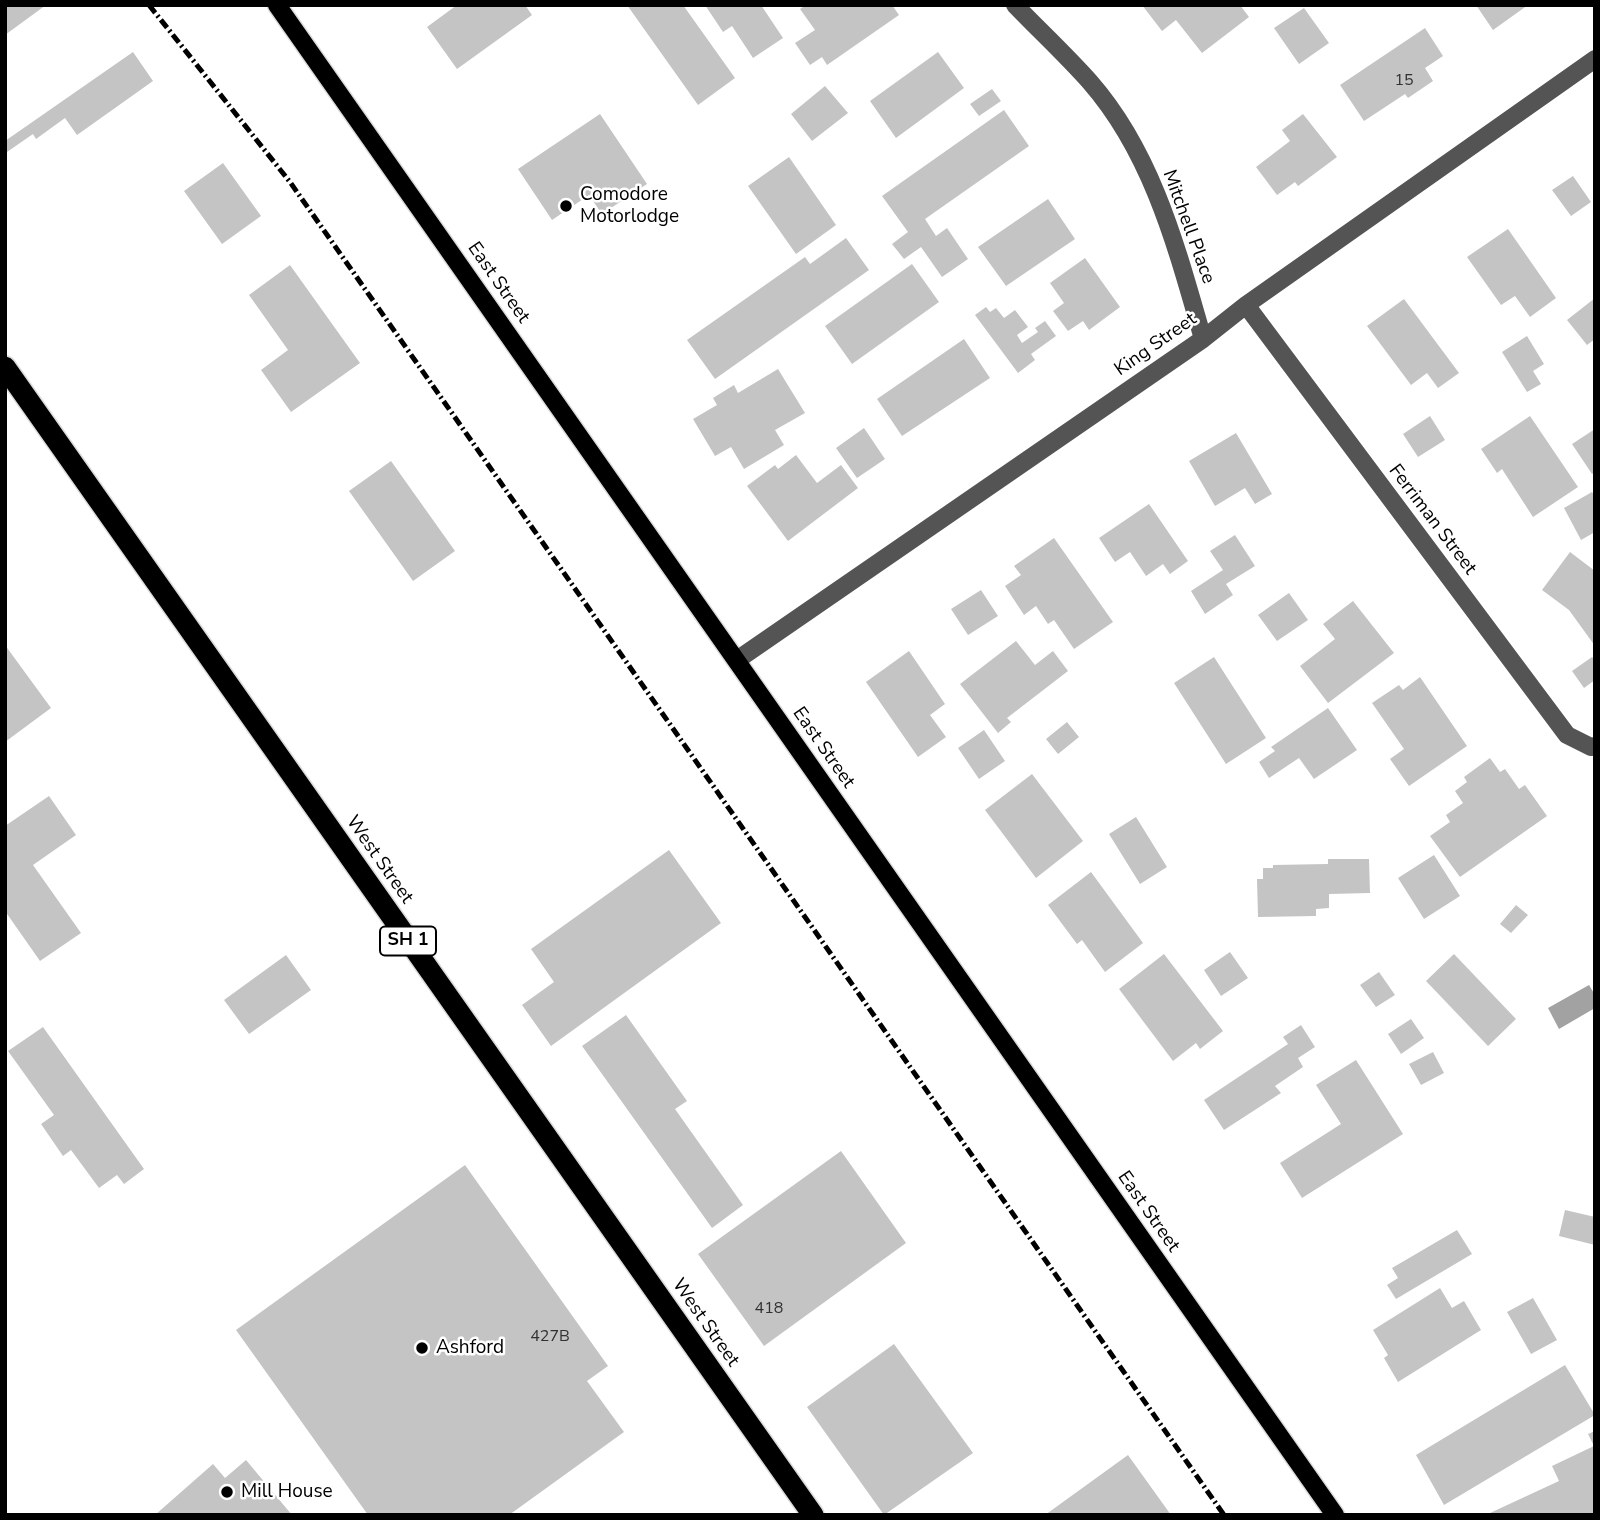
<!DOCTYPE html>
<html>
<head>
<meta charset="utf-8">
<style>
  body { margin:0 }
  #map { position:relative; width:1600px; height:1520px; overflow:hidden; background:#fff; font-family:"Nunito Sans",sans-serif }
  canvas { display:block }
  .frame { position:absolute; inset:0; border:7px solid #000; pointer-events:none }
</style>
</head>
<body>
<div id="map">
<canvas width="1600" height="1520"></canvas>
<div class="frame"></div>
</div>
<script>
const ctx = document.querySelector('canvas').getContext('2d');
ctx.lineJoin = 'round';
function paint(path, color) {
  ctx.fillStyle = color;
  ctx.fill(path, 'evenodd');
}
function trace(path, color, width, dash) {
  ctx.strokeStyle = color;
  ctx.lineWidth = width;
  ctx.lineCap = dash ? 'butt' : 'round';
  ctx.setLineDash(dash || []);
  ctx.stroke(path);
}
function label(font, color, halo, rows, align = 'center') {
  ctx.font = font + ' "Nunito Sans",sans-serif';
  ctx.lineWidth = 5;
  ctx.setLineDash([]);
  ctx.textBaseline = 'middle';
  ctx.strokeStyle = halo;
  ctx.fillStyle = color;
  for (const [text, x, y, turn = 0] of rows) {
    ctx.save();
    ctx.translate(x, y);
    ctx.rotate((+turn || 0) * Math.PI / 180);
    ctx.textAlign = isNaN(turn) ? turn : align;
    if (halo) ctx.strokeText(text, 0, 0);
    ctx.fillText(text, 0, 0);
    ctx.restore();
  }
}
const water = new Path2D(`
  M1589 985 1595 995V1008L1559 1029 1548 1008Z`);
const building = new Path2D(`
  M5 5H46L5 35Z
  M457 5H525L532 15 457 69 427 27Z
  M627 5H683L735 78 698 105Z
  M705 5H761L783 38 753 58 732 26 723 32Z
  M806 5H892L899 15 827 65 822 57 810 65 795 43 815 30 800 9Z
  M1142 5H1240L1249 17 1202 53 1176 20 1162 31Z
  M1476 5H1528L1493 30Z
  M1304 8 1329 43 1299 64 1274 28Z
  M1425 28 1443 56 1425 68 1433 81 1408 98 1405 94 1364 121 1340 85Z
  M133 52 153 81 77 135 65 118 36 139 33 134 7 152 5 141Z
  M938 52 964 88 896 138 870 101Z
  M825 86 848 113 812 141 791 114Z
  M992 89 1001 101 979 116 970 104Z
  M1004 110 1029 146 925 219 936 236 947 228 968 259 942 277 921 247 904 259 892 244 908 232 882 196Z
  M600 114 647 184 602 214 589 195 552 220 518 169Z
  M1303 114 1337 157 1298 186 1295 182 1277 195 1256 167 1290 141 1282 130Z
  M789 157 836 225 796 254 748 186Z
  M223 163 261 216 222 244 184 191Z
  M1573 176 1591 202 1571 216 1552 190Z
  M1048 199 1075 239 1006 286 978 247Z
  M1508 229 1556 298 1530 317 1515 296 1501 305 1467 257Z
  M846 238 869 270 715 379 687 340 805 257 810 264Z
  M1085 258 1120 307 1089 330 1083 321 1068 331 1053 311 1064 303 1050 283Z
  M912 264 939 302 852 364 825 326Z
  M290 265 360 363 291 412 261 370 288 350 249 295Z
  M1595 298V339L1587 345 1567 320Z
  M1404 299 1459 373 1438 388 1427 373 1411 385 1367 326Z
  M986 307 990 312 996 308 1004 318 1015 310 1028 327 1017 335 1022 343 1038 332 1035 328 1045 321 1056 336 1031 354 1035 360 1018 373 975 315Z
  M1527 336 1544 364 1533 371 1541 384 1527 392 1502 352Z
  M964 339 990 378 902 436 877 399Z
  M778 369 805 413 775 430 784 445 744 469 731 447 715 456 693 419 717 405 713 398 734 385 738 393Z
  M1430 416 1445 440 1418 457 1403 434Z
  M1530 416 1578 487 1533 517 1502 469 1497 473 1481 449Z
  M864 428 885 459 857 478 836 448Z
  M1595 429V472L1592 474 1572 444Z
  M1236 433 1272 494 1255 504 1245 488 1215 506 1189 461Z
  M796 455 817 483 841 465 858 488 788 541 747 486 775 465 778 469Z
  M391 461 455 551 413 581 349 491Z
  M1592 492 1595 497V532L1581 540 1564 508Z
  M1149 504 1188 561 1170 574 1163 564 1146 576 1130 552 1115 562 1099 538Z
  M1235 535 1255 566 1226 584 1233 595 1205 614 1191 591 1223 570 1210 551Z
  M1054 538 1113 622 1074 649 1054 620 1048 624 1036 606 1024 615 1005 586 1021 575 1014 566Z
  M1570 552 1595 571V646L1569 610 1542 590Z
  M981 590 998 616 968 635 951 609Z
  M1289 593 1308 620 1277 641 1258 615Z
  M1353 601 1394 653 1328 703 1300 666 1335 639 1323 624Z
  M1016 641 1035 665 1053 651 1068 671 1007 718 1011 722 998 733 960 684Z
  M5 645 51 708 5 742Z
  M909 651 945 704 930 715 946 737 918 757 866 682Z
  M1214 657 1266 738 1226 764 1174 683Z
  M1592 657 1595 660V680L1584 688 1572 671Z
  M1420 677 1467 746 1409 786 1390 759 1404 749 1372 703 1399 685 1403 690Z
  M1328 708 1357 750 1314 779 1299 758 1269 778 1259 762 1275 751 1271 747Z
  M1067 722 1079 737 1058 754 1046 739Z
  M984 730 1005 761 979 779 958 748Z
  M1490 758 1500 772 1505 769 1519 789 1525 785 1547 816 1460 877 1430 836 1450 822 1446 815 1463 803 1455 791 1467 782 1464 777Z
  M1032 774 1083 841 1036 878 985 810Z
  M49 796 76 835 33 865 81 933 40 961 5 911V826Z
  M1136 817 1167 867 1140 884 1109 834Z
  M669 850 721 923 551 1046 522 1005 554 982 531 949Z
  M1434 855 1460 896 1424 919 1398 878Z
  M1328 859H1369L1370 893 1329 894V908L1316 909V916L1258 917 1257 879H1263V868H1273V865L1328 864Z
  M1091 872 1143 943 1105 972 1082 940 1077 944 1048 905Z
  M1516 905 1528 915 1511 933 1500 924Z
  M1230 952 1248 978 1221 996 1204 970Z
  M1164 954 1223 1031 1200 1049 1196 1043 1173 1061 1119 989Z
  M1454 954 1516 1019 1488 1046 1426 981Z
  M286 955 311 990 249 1034 224 1000Z
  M1379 972 1395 995 1376 1007 1360 985Z
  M626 1015 687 1101 675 1109 743 1205 712 1228 582 1046Z
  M1411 1019 1424 1038 1401 1054 1388 1034Z
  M1301 1025 1315 1047 1298 1058 1303 1067 1275 1086 1281 1093 1224 1130 1204 1100 1288 1044 1283 1037Z
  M43 1027 144 1169 124 1184 117 1175 99 1188 71 1150 63 1156 41 1124 54 1115 8 1051Z
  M1433 1052 1444 1073 1421 1085 1409 1064Z
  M1356 1060 1403 1134 1302 1198 1280 1163 1341 1124 1316 1085Z
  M841 1151 906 1243 764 1346 698 1254Z
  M465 1165 608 1366 587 1381 624 1432 509 1515H368L236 1330Z
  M1565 1210 1595 1217V1245L1559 1236Z
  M1457 1230 1472 1254 1396 1299 1387 1285 1398 1278 1392 1268Z
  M1440 1288 1452 1308 1464 1301 1481 1330 1398 1382 1384 1358 1388 1355 1373 1330Z
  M1533 1298 1557 1340 1531 1354 1507 1312Z
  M894 1344 973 1453 884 1515 807 1407Z
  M1565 1365 1595 1415 1444 1505 1416 1455Z
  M1595 1431V1515H1491L1490 1513 1559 1481 1552 1466 1594 1446 1588 1434Z
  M1128 1455 1171 1515H1045Z
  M246 1460 292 1515H155L213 1464 225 1478Z`);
const minor = new Path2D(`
  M1015 5C1040 31 1066 55 1090 82 1153 154 1177 249 1203 339
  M1246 305 1567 735 1591 747 1595 746
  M737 660 1203 339 1246 305 1595 59`);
const major = new Path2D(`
  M277 5 1335 1515`);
const highway = new Path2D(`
  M5 367 813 1515`);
const rail = new Path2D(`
  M149 5 290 182 1224 1515`);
const markers = [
  [566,206,7,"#000"],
  [422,1348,7,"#000"],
  [227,1492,7,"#000"]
];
const numberNames = [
  ["15",1404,81],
  ["418",769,1309],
  ["427B",550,1337]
];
const shields = [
  [408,941,56]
];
const shieldNames = [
  ["SH 1",408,941]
];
const poiNames = [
  ["Comodore",580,195],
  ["Motorlodge",580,217],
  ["Ashford",436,1348],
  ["Mill House",241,1492]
];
const streetNames = [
  ["Mitchell Place",1188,227,70],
  ["East Street",498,283,55],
  ["King Street",1156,345,-35],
  ["Ferriman Street",1432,520,53],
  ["East Street",823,748,55],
  ["West Street",379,860,55],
  ["East Street",1148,1212,55],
  ["West Street",705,1323,55]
];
paint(water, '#a2a2a2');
paint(building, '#c4c4c4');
trace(major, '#dbdbdb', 21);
trace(highway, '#dbdbdb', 24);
trace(minor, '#545454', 18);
trace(major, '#000', 18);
trace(highway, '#000', 21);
trace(rail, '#000', 5, [10, 3.5, 2, 3.5]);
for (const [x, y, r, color] of markers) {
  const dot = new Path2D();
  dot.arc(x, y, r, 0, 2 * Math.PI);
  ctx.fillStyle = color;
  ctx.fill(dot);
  trace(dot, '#fff', 2.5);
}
label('16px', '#313131', null, numberNames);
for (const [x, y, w] of shields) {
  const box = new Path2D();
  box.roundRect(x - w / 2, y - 14.5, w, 29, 5);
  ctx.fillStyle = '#fff';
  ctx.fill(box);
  trace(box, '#000', 2);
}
label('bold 18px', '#000', null, shieldNames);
label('19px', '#000', '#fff', poiNames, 'left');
label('19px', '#000', '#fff', streetNames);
</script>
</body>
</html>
